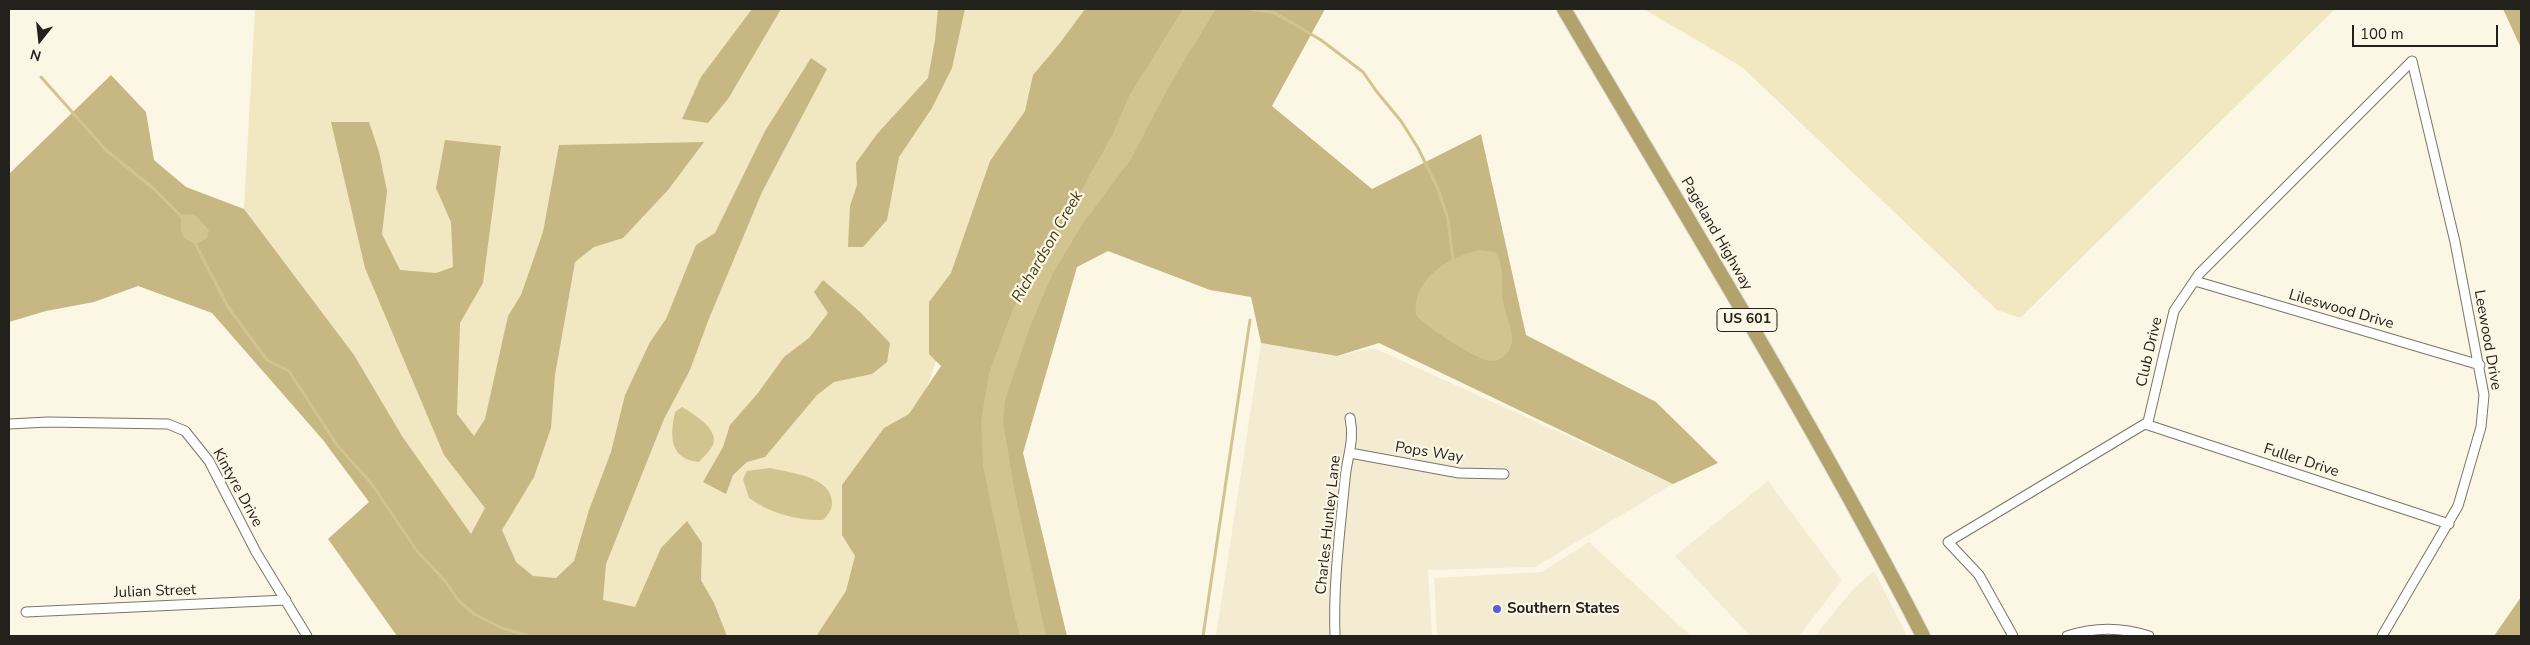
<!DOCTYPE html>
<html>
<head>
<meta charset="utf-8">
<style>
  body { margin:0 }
  #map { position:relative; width:2530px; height:645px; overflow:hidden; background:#fcf7e5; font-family:"Nunito Sans",sans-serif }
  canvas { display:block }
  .frame { position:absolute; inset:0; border:10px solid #23211b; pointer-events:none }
  .north { position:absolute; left:15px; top:15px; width:50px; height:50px; -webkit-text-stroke:4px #fcf7e5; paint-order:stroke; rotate:196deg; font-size:14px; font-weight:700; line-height:20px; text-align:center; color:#23211b }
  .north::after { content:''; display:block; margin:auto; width:18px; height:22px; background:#23211b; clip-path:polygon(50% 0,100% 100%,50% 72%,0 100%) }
  .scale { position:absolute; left:2352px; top:25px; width:146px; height:22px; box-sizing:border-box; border:2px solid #23211b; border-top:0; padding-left:6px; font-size:15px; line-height:18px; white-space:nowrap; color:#23211b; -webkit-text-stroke:4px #fcf7e5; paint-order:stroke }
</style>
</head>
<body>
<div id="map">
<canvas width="2530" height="645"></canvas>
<div class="frame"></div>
<div class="north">N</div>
<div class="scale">100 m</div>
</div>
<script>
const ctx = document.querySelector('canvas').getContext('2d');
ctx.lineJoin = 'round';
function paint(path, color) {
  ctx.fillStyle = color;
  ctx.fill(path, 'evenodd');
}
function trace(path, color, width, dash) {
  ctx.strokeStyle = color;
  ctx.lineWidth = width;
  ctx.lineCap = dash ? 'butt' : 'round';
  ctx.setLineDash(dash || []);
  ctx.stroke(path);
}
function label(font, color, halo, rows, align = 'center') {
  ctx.font = font + ' "Nunito Sans",sans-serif';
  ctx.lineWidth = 4.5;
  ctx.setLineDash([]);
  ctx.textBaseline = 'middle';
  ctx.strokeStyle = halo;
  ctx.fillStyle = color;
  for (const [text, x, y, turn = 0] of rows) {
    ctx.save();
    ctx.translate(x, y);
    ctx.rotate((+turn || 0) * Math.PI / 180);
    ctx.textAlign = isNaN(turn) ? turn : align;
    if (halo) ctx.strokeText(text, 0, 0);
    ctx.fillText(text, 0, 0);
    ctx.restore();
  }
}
const built = new Path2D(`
  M1261 343 1337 356 1374 348 1673 484 1535 567 1428 570 1432 636H1216Z
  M1768 481 1842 580 1799 636H1750L1675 556Z
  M1589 542 1691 636H1437L1434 578 1542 572Z
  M1874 571 1907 636H1815L1853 589Z`);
const green = new Path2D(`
  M255 9H1123L990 210 838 636H664L503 581 244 209Z
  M1644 9H2335L2020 318 1997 310 1742 67Z`);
const forest = new Path2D(`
  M752 9H781L728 99 708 123 682 119 701 77Z
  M938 9H965L952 68 932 108 899 157 887 220 863 247H848L850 206 857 185 856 163 877 134 928 78 935 40Z
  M1085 9H1325L1272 106 1372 189 1481 134 1526 335 1656 402 1718 463 1673 484 1379 343 1337 356 1261 343 1251 297 1210 290 1108 251 1077 267 1023 453 1067 636H814L817 635 846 591 855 556 842 535V485L884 428 909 414 941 366 929 354V302L951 273 990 161 1025 111 1033 75 1060 43Z
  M2503 9H2521V48Z
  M811 58 827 69 762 192 708 321 690 370 664 419 606 564 603 600 635 607 661 548 687 521 702 543 701 580 714 603 727 636H397L328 539 369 502 323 440 212 313 138 286 94 302 46 311 9 322V174L111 75 146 112 154 160 186 187 244 209 354 355 402 436 471 534 485 508 444 455 365 268 331 122H369L379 152 387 191 382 234 400 270 436 273 453 267 451 222 436 188 445 140 501 146 483 283 460 323 457 414 474 436 485 419 508 316 521 295 543 232 559 145 704 142 668 190 623 238 594 247 575 262 555 375 551 428 534 477 502 530 516 562 533 576 556 578 574 561 589 510 611 452 625 395 650 342 666 319 696 245 715 233 765 131Z
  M823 280 860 312 890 343 887 362 872 374 834 382 817 395 765 457 747 462 733 475 726 494 703 482 723 447 730 425 758 393 784 357 809 338 828 313 814 292Z
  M2521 597V636H2494Z`);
const water = new Path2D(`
  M1183 9H1216L1172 81 1131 159 1082 225 1053 273 1031 324 1005 400 1003 422 1015 493 1046 636H1020L1013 609 983 466 981 421 989 373 1013 309 1112 136 1129 96Z
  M191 214 196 216 209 230 207 238 196 244C178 238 181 232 181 215Z
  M1479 250 1495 252C1505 265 1501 285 1503 301 1505 313 1513 329 1512 342 1511 352 1500 362 1491 361 1477 360 1425 327 1416 315 1412 279 1447 258 1479 250Z
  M682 407C692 413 714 426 714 440 714 448 704 456 699 462 669 459 670 436 675 412Z
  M770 468C790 473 832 476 832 503 832 510 828 515 823 520 797 521 770 513 749 498L743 479 747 471Z`);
const stream = new Path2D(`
  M1251 9 1275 13 1321 40 1363 72 1377 92 1401 121 1418 148 1438 189 1448 219 1453 260
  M41 77 106 150 154 189 182 217
  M195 243 228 307 267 360 289 371 337 445 371 483 417 551 446 582 458 600 474 614 502 628 529 636
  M1203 636 1250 320`);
const minor = new Path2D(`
  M2195 281 2480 365
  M9 424 48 422 168 424 185 431 209 461 256 552 307 636
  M2145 424 2449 524
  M1350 453 1459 473 1504 474
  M26 612 286 600
  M1335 636C1333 584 1340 531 1345 479 1347 456 1355 441 1350 418
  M2013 636 1979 575 1948 542 2148 422 2174 311 2199 274 2412 61 2455 242 2484 395 2481 427 2458 506 2382 636
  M2067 636C2094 627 2122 627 2149 636`);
const trunk = new Path2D(`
  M1564 9C1686 217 1813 422 1923 636`);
const markers = [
  [1497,609,5,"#5460d6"]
];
const shields = [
  [1747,320,60]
];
const shieldNames = [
  ["US 601",1747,320]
];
const streetNames = [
  ["Pageland Highway",1716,234,60],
  ["Lileswood Drive",2341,310,16],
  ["Leewood Drive",2487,340,80],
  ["Club Drive",2150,352,-77],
  ["Pops Way",1429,453,9],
  ["Fuller Drive",2301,461,18],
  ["Kintyre Drive",237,488,61],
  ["Charles Hunley Lane",1329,525,-84],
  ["Julian Street",155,592,-2]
];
const poiNames = [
  ["Southern States",1507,609]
];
const waterNames = [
  ["Richardson Creek",1048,247,-60]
];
paint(built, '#f3ecd3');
paint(green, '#f1e7c1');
paint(forest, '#c6b783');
paint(water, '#d2c48f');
trace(stream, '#d2c48f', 3);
trace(minor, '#7a7566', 11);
trace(trunk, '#dcdbdb', 16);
trace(minor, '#fff', 9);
trace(trunk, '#b2a26b', 14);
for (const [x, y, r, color] of markers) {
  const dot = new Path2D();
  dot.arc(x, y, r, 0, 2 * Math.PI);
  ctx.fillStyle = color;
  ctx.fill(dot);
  trace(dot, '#fcf7e5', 2);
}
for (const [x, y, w] of shields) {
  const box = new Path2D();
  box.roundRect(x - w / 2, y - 11.5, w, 23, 4);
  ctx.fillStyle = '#fcf7e5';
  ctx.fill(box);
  trace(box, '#23211b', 1);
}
label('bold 14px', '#23211b', null, shieldNames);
label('15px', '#23211b', '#fcf7e5', streetNames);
label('bold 15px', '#23211b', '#fcf7e5', poiNames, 'left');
label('italic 16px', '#483d13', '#fcf7e5', waterNames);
</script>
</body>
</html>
